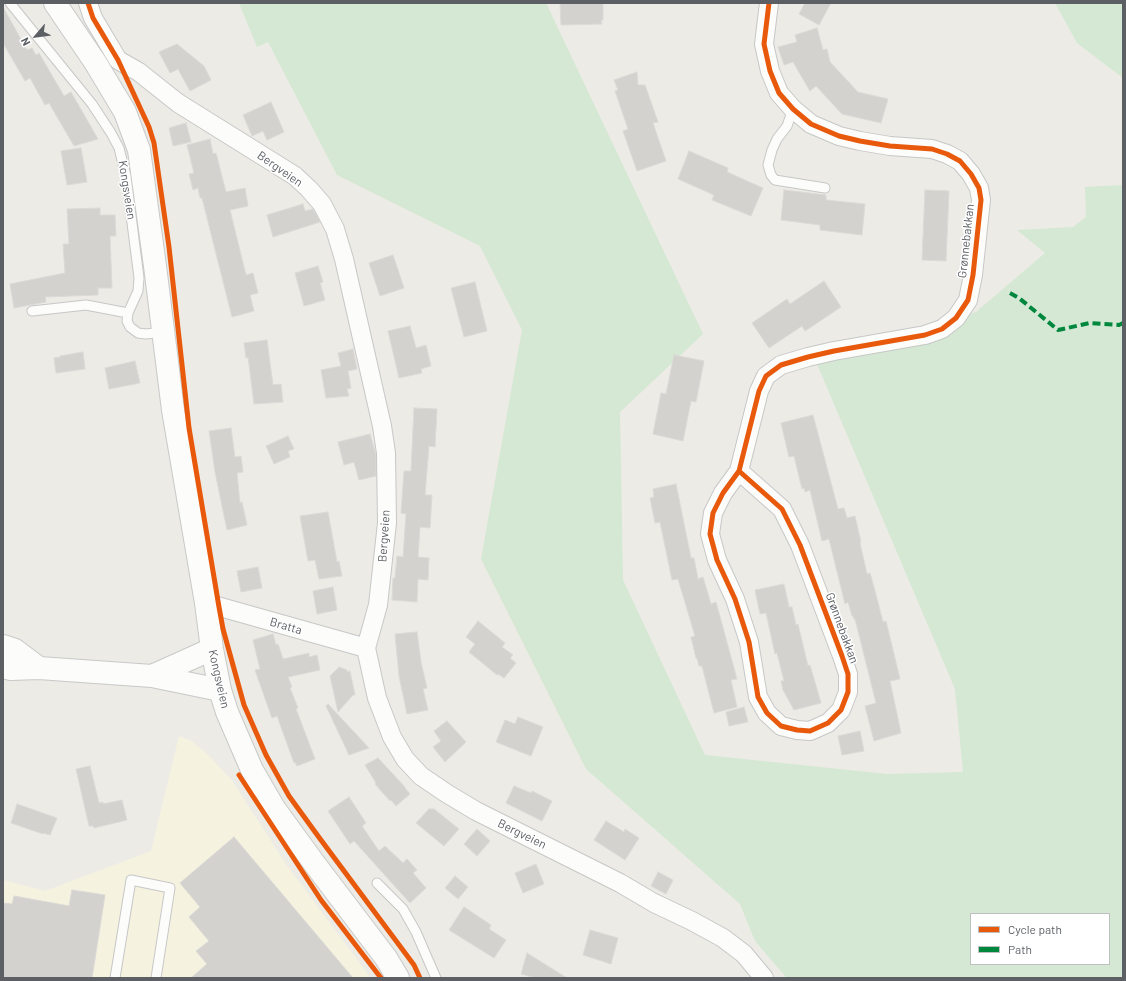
<!DOCTYPE html>
<meta charset="utf-8">
<style>
body{margin:0}
#map{position:relative;width:1126px;height:981px;overflow:hidden;background:#ecebe6;font-family:Barlow,sans-serif}
canvas{display:block}
.frame{position:absolute;inset:0;border:4px solid #5c5f64;pointer-events:none}
.legend{position:absolute;left:970px;top:913px;width:140px;height:52px;box-sizing:border-box;background:#fff;border:1px solid #bebfc1;margin:0;padding:5px 7px;list-style:none;font-size:12px;color:#5c5f64}
.legend li{display:flex;align-items:center;gap:8px;height:20px}
.legend b{width:20px;border:1px solid #bebfc1}
.north{position:absolute;left:16px;top:16px;width:40px;height:40px;-webkit-text-stroke:3px #fff;paint-order:stroke;rotate:242deg;font-size:11px;font-weight:700;line-height:16px;text-align:center;color:#5c5f64}
.north::after{content:'';display:block;margin:auto;width:14px;height:18px;background:#5c5f64;clip-path:polygon(50% 0,100% 100%,50% 72%,0 100%)}
</style>
<div id="map">
<canvas width="1126" height="981"></canvas>
<div class="frame"></div>
<ul class="legend">
<li><b style="height:5px;background:#e8590c"></b>Cycle path</li>
<li><b style="height:5px;background:#00873e"></b>Path</li>
</ul>
<div class="north">N</div>
</div>
<script>
const c = document.querySelector('canvas').getContext('2d');
c.lineJoin = 'round';
function paint(path, color) { c.fillStyle = color; c.fill(path, 'evenodd'); }
const toPath = rows => new Path2D(rows.map(r => 'M' + r).join(''));
function trace(path, color, width, dash) { c.strokeStyle = color; c.lineWidth = width; c.lineCap = dash ? 'butt' : 'round'; c.setLineDash(dash || []); c.stroke(path); }
function label(font, color, halo, rows, align = 'center') {
  c.font = font + ' Barlow,sans-serif'; c.lineWidth = 3; c.setLineDash([]); c.textBaseline = 'middle'; c.strokeStyle = halo; c.fillStyle = color; for (const [text, x, y, turn = 0] of rows) {
    c.save(); c.translate(x, y); c.rotate((+turn || 0) * Math.PI / 180); c.textAlign = isNaN(turn) ? turn : align; if (halo) c.strokeText(text, 0, 0); c.fillText(text, 0, 0); c.restore();
  }
}
const commercial = toPath([
 [179,736,192,741,208,755,231,779,286,864,371,978,3,978,3,880,45,891,151,851]
]);
const green = toPath([
 [239,3,546,3,703,334,620,412,623,580,705,755,887,774,963,772,955,689,817,364,976,312,1045,253,1017,230,1073,227,1086,217,1085,187,1123,185,1123,978,790,978,786,977,755,941,740,904,586,769,481,559,522,330,480,246,337,175,268,42,257,47],
 [971,914,1109,914,1109,964,971,964],
 [1055,3,1123,3,1123,78,1077,43]
]);
const building = toPath([
 [560,3,603,3,603,20,601,20,602,24,561,25,560,3],
 [805,3,831,3,819,25,799,14,805,3],
 [3,7,27,50,32,48,36,55,39,53,64,96,71,92,98,139,74,146,49,103,45,105,30,78,25,81,3,43,3,7],
 [817,28,823,50,827,49,830,62,858,92,888,99,881,123,842,114,816,86,810,91,793,62,784,65,778,47,797,42,795,35,817,28],
 [177,44,204,66,211,80,190,91,178,69,170,73,159,52,177,44],
 [637,72,638,85,645,85,658,122,653,123,666,161,637,171,623,131,628,129,615,91,618,90,614,80,637,72],
 [271,102,284,132,267,140,263,131,252,136,243,115,271,102],
 [186,123,191,142,173,146,169,128,186,123],
 [210,139,213,154,216,153,226,192,245,188,248,206,230,210,246,275,253,273,258,293,250,295,254,311,232,317,202,198,200,198,198,188,193,190,189,174,194,173,187,145,210,139],
 [81,148,87,182,67,185,61,151,81,148],
 [689,151,728,168,727,172,763,188,751,216,712,200,714,195,678,179,689,151],
 [784,190,826,195,826,200,865,204,862,235,820,230,820,225,781,220,784,190],
 [925,190,949,191,946,261,922,260,925,190],
 [303,204,305,211,313,209,320,222,273,237,267,215,303,204],
 [100,208,100,215,115,215,116,236,110,236,112,288,98,288,98,295,45,297,46,302,14,308,10,284,65,273,63,244,69,244,67,209,100,208],
 [393,255,404,288,380,296,369,263,393,255],
 [318,266,323,282,320,283,325,300,304,306,295,273,318,266],
 [824,281,841,307,805,331,802,326,769,348,752,323,787,299,790,304,824,281],
 [475,282,487,331,464,337,451,288,475,282],
 [410,326,416,348,426,345,431,366,421,369,422,373,399,378,388,331,410,326],
 [267,340,273,385,281,384,283,402,254,404,248,357,246,358,244,343,267,340],
 [353,349,357,369,348,371,351,388,347,389,349,396,326,398,321,370,341,366,338,353,353,349],
 [83,352,85,369,56,373,54,358,60,357,60,356,83,352],
 [674,355,704,361,696,402,691,401,683,441,653,434,661,393,666,394,674,355],
 [135,361,140,383,109,389,105,368,135,361],
 [414,408,437,409,435,447,429,446,425,495,432,495,430,528,420,527,418,557,429,558,428,580,418,579,417,602,392,600,393,578,395,578,397,556,403,557,406,514,401,513,404,471,411,471,414,408],
 [813,415,838,509,844,508,847,518,855,516,861,542,860,543,867,574,870,573,874,587,883,622,886,621,900,679,890,681,901,733,874,741,865,706,876,703,855,619,854,619,853,616,852,616,848,602,845,604,829,539,822,541,810,490,805,492,804,488,802,489,794,456,789,457,781,423,813,415],
 [231,428,235,457,241,456,243,472,237,473,240,503,242,502,247,525,227,530,215,472,209,431,231,428],
 [370,434,376,455,376,476,359,480,354,462,344,465,338,442,370,434],
 [288,436,294,449,288,451,290,457,274,464,266,446,288,436],
 [676,484,691,558,694,558,698,579,703,577,711,604,716,602,737,679,731,680,737,707,714,713,702,666,699,666,697,658,696,658,691,637,695,636,678,579,672,580,660,522,655,523,650,498,654,497,653,489,676,484],
 [328,512,337,562,339,561,342,576,319,579,315,560,308,561,300,516,328,512],
 [258,567,262,588,241,592,237,571,258,567],
 [784,584,789,607,792,607,796,625,798,624,808,666,810,665,821,703,794,710,783,690,781,681,784,681,777,653,775,654,766,613,760,614,755,590,784,584],
 [333,587,337,610,317,614,313,591,333,587],
 [478,621,505,643,502,647,513,655,510,658,516,663,504,678,498,674,497,675,469,652,475,644,466,637,478,621],
 [417,632,421,662,427,688,423,689,428,710,407,714,399,676,395,634,417,632],
 [273,634,276,645,278,644,283,659,309,653,309,657,317,655,320,670,288,677,292,687,290,688,298,708,296,709,315,759,297,766,295,762,294,763,277,716,272,718,255,670,260,669,253,640,273,634],
 [339,667,347,670,347,672,350,671,355,695,353,695,338,712,330,676,339,667],
 [328,704,369,748,349,755,326,706,328,704],
 [744,707,748,722,729,726,726,712,744,707],
 [518,717,543,727,531,756,496,742,505,720,515,724,518,717],
 [447,721,466,742,445,762,433,747,441,741,434,731,447,721],
 [860,731,864,751,842,755,838,736,860,731],
 [378,758,405,787,405,788,410,794,396,806,391,800,390,801,375,784,376,783,365,765,378,758],
 [90,766,99,803,103,802,103,804,122,800,127,820,94,828,93,826,89,826,76,769,90,766],
 [514,786,531,793,532,791,552,801,542,821,506,803,514,786],
 [349,797,366,823,362,826,379,851,385,846,403,863,407,859,417,870,413,873,426,888,410,903,354,841,350,844,328,811,349,797],
 [17,804,57,818,50,835,43,833,43,834,11,823,17,804],
 [429,809,434,809,459,829,444,846,416,823,429,809],
 [606,821,624,832,625,829,639,838,625,860,594,840,606,821],
 [477,829,490,841,477,856,464,844,477,829],
 [234,837,353,978,191,978,207,964,196,951,209,941,189,917,200,907,180,883,234,837],
 [536,864,544,884,523,893,515,873,536,864],
 [658,872,673,880,666,894,651,886,658,872],
 [455,876,468,887,458,899,445,888,455,876],
 [72,890,105,895,92,978,3,978,3,903,12,904,14,896,69,906,72,890],
 [464,907,491,925,489,929,506,940,494,958,449,930,464,907],
 [590,930,618,938,611,964,583,955,590,930],
 [527,953,567,978,536,978,521,974,527,953]
]);
const lane = toPath([
 [10,3,92,104,111,133,119,148,126,176,139,278,138,291,128,313,127,321,130,327,138,333,146,334,164,332],
 [793,109,787,126,777,139,772,150,768,165,771,175,775,180,825,188],
 [32,311,86,305,128,313],
 [377,883,403,909,416,932,436,978],
 [115,978,131,880,170,888,156,978]
]);
const street = toPath([
 [88,3,93,18,118,60,139,72,178,103,295,176,309,189,322,204,335,229,344,259,382,426,386,453,387,523,378,605,366,648,377,698,392,737,405,759,421,776,446,793,476,811,620,883,654,903,692,921,723,938,744,954,764,978],
 [739,471,782,509,800,545,842,656,848,674,848,692,841,710,828,723,810,731,797,730,781,726,767,713,758,697,749,642,735,599,717,560,710,534,713,513,723,493,739,471,759,391,766,376,781,365,808,357,834,351,925,335,942,329,956,318,968,300,973,275,981,200,979,188,971,174,960,161,947,154,932,149,890,146,860,141,839,136,811,124,793,109,779,93,770,71,764,44,769,3],
 [206,603,366,648]
]);
const secondary = toPath([
 [55,3,95,62,125,112,139,150,155,266,173,410,206,603,212,649,220,690,227,712,252,770,274,808,314,863,386,958,398,978],
 [3,646,15,650,39,668],
 [3,667,11,669,39,668,152,676,220,690],
 [152,676,212,649]
]);
const quiet = toPath([
 [1010,293,1019,298,1058,330,1090,323,1119,325,1123,323]
]);
const cycleway = toPath([
 [88,3,93,18,118,60,149,127,154,143,169,247,189,428,219,607,223,629,244,705,266,755,289,796,318,836,414,965,420,978],
 [739,471,782,509,800,545,842,656,848,674,848,692,841,710,828,723,810,731,797,730,781,726,767,713,758,697,749,642,735,599,717,560,710,534,713,513,723,493,739,471,759,391,766,376,781,365,808,357,834,351,925,335,942,329,956,318,968,300,973,275,981,200,979,188,971,174,960,161,947,154,932,149,890,146,860,141,839,136,811,124,793,109,779,93,770,71,764,44,769,3],
 [239,775,321,900,381,978]
]);
const streetNames = [
 ["Bergveien",280,169,35],
 ["Kongsveien",127,190,81],
 ["Grønnebakkan",966,241,-84],
 ["Bergveien",384,536,-86],
 ["Bratta",286,626,16],
 ["Grønnebakkan",842,628,70],
 ["Kongsveien",219,679,77],
 ["Bergveien",522,834,26]
];
paint(commercial, '#f5f2df');
paint(green, '#d4e8d3');
paint(building, '#d3d2cf');
trace(building, '#dbdad6', 1);
trace(lane, '#c7c7c7', 11);
trace(street, '#c7c7c7', 20);
trace(secondary, '#c8c9c8', 24);
trace(lane, '#fcfcfb', 9);
trace(street, '#fcfcfb', 18);
trace(secondary, '#fcfcfb', 22);
trace(quiet, '#00873e', 4, [8, 4]);
trace(cycleway, '#e8590c', 5);
label('12px', '#5c5f64', '#fff', streetNames);
</script>
